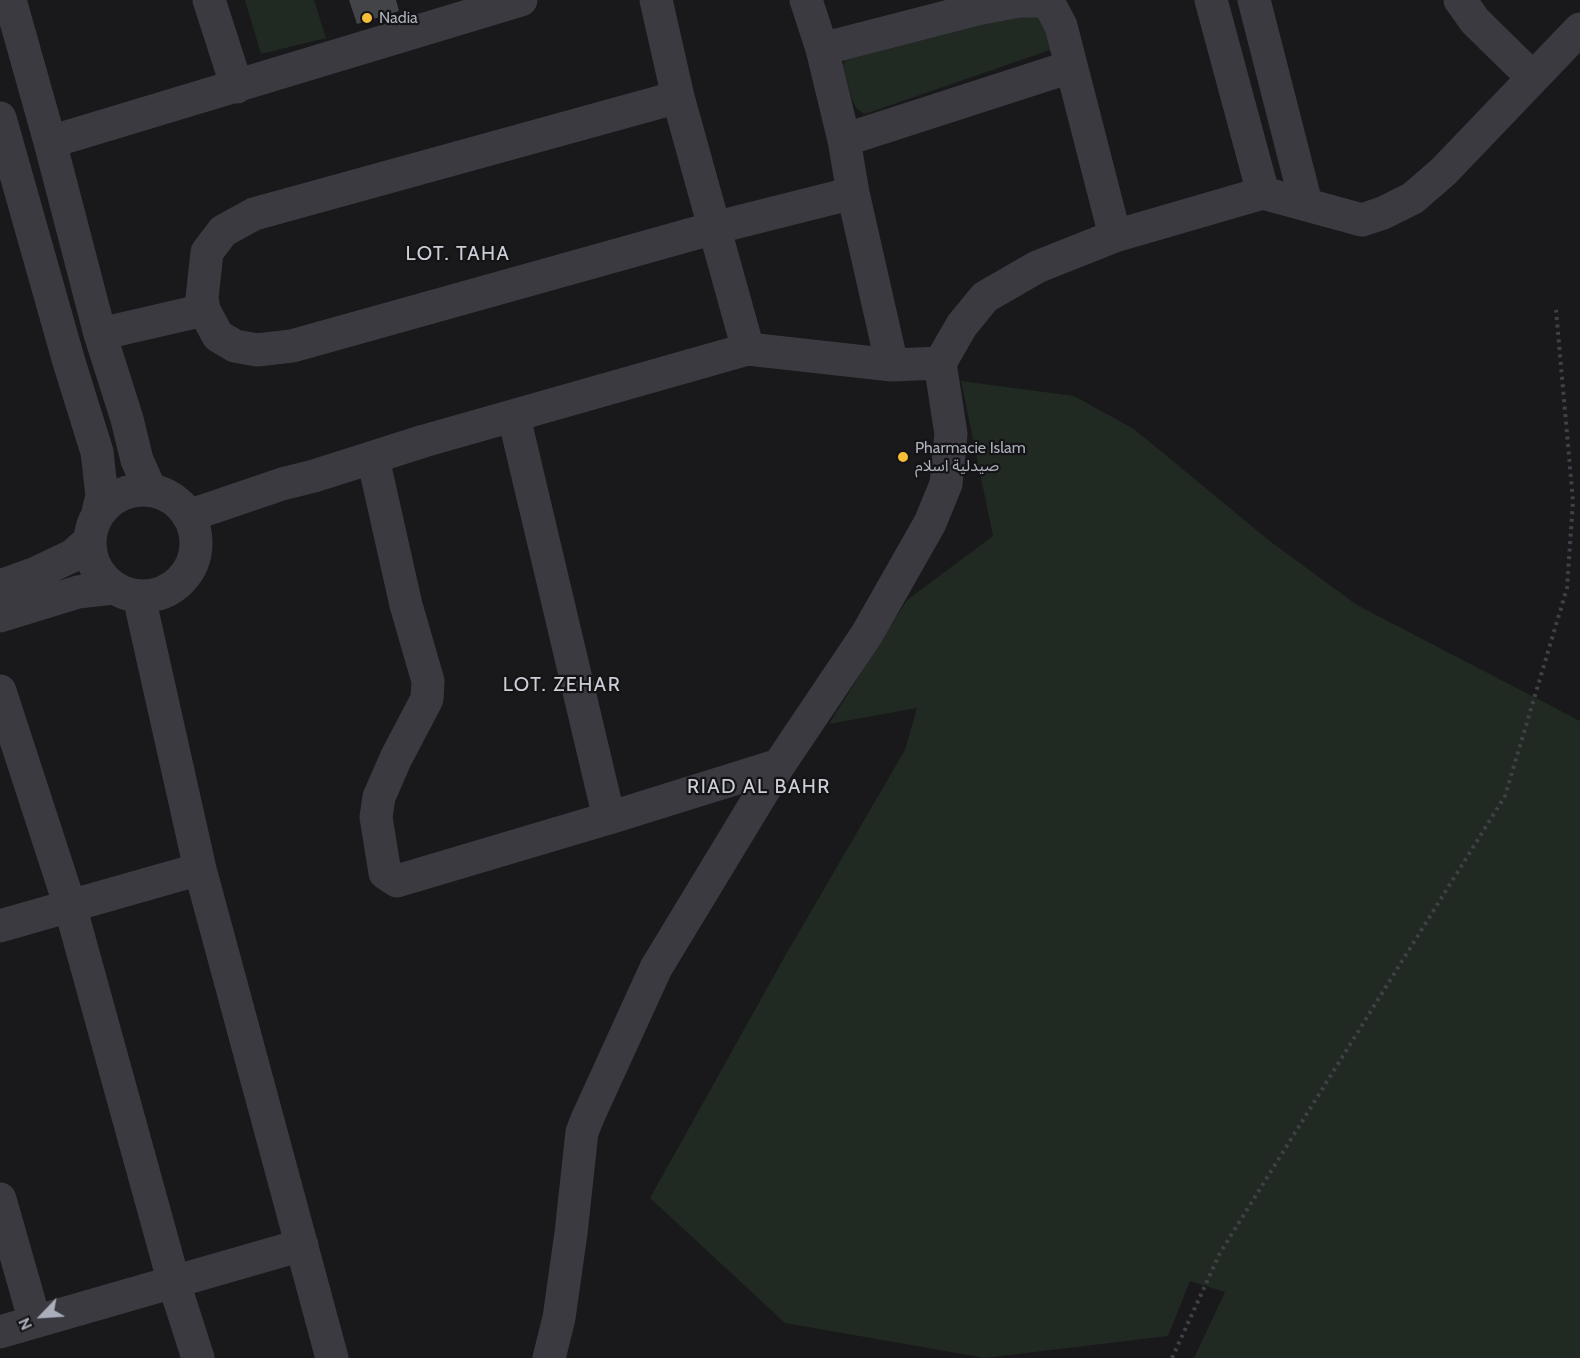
<!DOCTYPE html>
<meta charset="utf-8">
<style>
body{margin:0}
#map{position:relative;width:1580px;height:1358px;overflow:hidden;background:#19191b;font-family:Cabin,sans-serif}
canvas{display:block}
.north{position:absolute;left:12px;top:1286px;width:60px;height:60px;-webkit-text-stroke:4px #141416;paint-order:stroke;rotate:245deg;font-size:16px;font-weight:700;line-height:24px;text-align:center;color:#abafbb}
.north::after{content:'';display:block;margin:auto;width:21px;height:27px;background:#abafbb;clip-path:polygon(50% 0,100% 100%,50% 72%,0 100%)}
</style>
<div id="map">
<canvas width="1580" height="1358"></canvas>
<div class="north">N</div>
</div>
<script>
const c = document.querySelector('canvas').getContext('2d');
c.lineJoin = 'round';
function paint(path, color) { c.fillStyle = color; c.fill(path, 'evenodd'); }
const toPath = rows => new Path2D(rows.map(r => 'M' + r).join(''));
function trace(path, color, width, dash) { c.strokeStyle = color; c.lineWidth = width; c.lineCap = dash ? 'butt' : 'round'; c.setLineDash(dash || []); c.stroke(path); }
function label(font, color, halo, rows, align = 'center') {
  c.font = font + ' Cabin,"Noto Sans Arabic",sans-serif'; c.lineWidth = 4.5; c.setLineDash([]); c.textBaseline = 'middle'; c.strokeStyle = halo; c.fillStyle = color; for (const [text, x, y, turn = 0] of rows) {
    c.save(); c.translate(x, y); c.rotate((+turn || 0) * Math.PI / 180); c.textAlign = isNaN(turn) ? turn : align; if (halo) c.strokeText(text, 0, 0); c.fillText(text, 0, 0); c.restore();
  }
}
const green = toPath([
 [245,0,314,0,326,38,261,54],
 [1039,9,1053,49,865,114,857,109,852,100,843,65,846,58],
 [961,381,1074,396,1134,429,1271,542,1357,605,1580,721,1580,1358,1194,1358,1225,1292,1190,1281,1168,1336,985,1358,785,1323,650,1198,785,956,905,750,917,708,829,724,907,600,993,536]
]);
const building = toPath([
 [349,0,396,0,399,11,357,24]
]);
const path = toPath([
 [1172,1358,1220,1253,1505,796,1567,588,1573,501,1556,310]
]);
const minor = toPath([
 [10,0,50,142,100,334,127,419,137,460,150,489],
 [209,0,237,87],
 [1211,0,1263,193],
 [1254,0,1306,203],
 [1460,0,1475,21,1533,78],
 [822,49,977,9,1019,1,1040,1,1050,5,1061,26,1115,236],
 [0,118,69,362,97,452,102,496,98,512],
 [844,140,1070,67],
 [50,142,521,0],
 [853,193,892,365],
 [204,310,218,336,235,346,257,350,292,346,714,228,853,193,844,140,822,49,806,0],
 [100,334,204,310,202,298,207,252,223,231,254,214,678,97],
 [748,349,892,365,940,363],
 [514,417,609,818,779,765],
 [373,458,406,605,428,681,427,699,396,758,379,797,376,817,385,873,397,881,609,818],
 '90 543a53 53 0 1 1 106 0a53 53 0 1 1-106 0Z',
 [188,516,282,484,314,476,424,441,748,349,678,97,656,0],
 [0,586,36,573,72,556,89,541],
 [139,597,200,869,332,1358],
 [0,616,78,592,113,588],
 [0,691,70,906,174,1283,198,1358],
 [0,926,200,869],
 [0,1199,35,1322],
 [0,1332,302,1245],
 [549,1358,559,1318,571,1233,582,1132,588,1117,656,968,779,765,867,634,930,523,946,484,951,434,940,363,962,325,985,297,1037,267,1115,236,1263,193,1362,220,1383,213,1413,198,1444,171,1580,29]
]);
const markers = [
 [367,18,6,"#f6be36"],
 [903,457,6,"#f6be36"]
];
const poiNames = [
 ["Nadia",379,18],
 ["Pharmacie Islam",915,448],
 ["صيدلية اسلام",915,466]
];
const quarterNames = [
 ["LOT. TAHA",458,254],
 ["LOT. ZEHAR",562,685],
 ["RIAD AL BAHR",759,787]
];
paint(green, '#202922');
paint(building, '#434448');
trace(path, '#404147', 4, [3, 4.5]);
trace(minor, '#3a3a40', 33);
for (const [x, y, r, color] of markers) { const dot = new Path2D(); dot.arc(x, y, r, 0, 2 * Math.PI); c.fillStyle = color; c.fill(dot); trace(dot, '#141416', 2); }
label('16px', '#abafbb', '#141416', poiNames, 'left');
c.letterSpacing = '1.5px';
label('20px', '#ccced7', '#141416', quarterNames);
c.letterSpacing = '0px';
</script>
